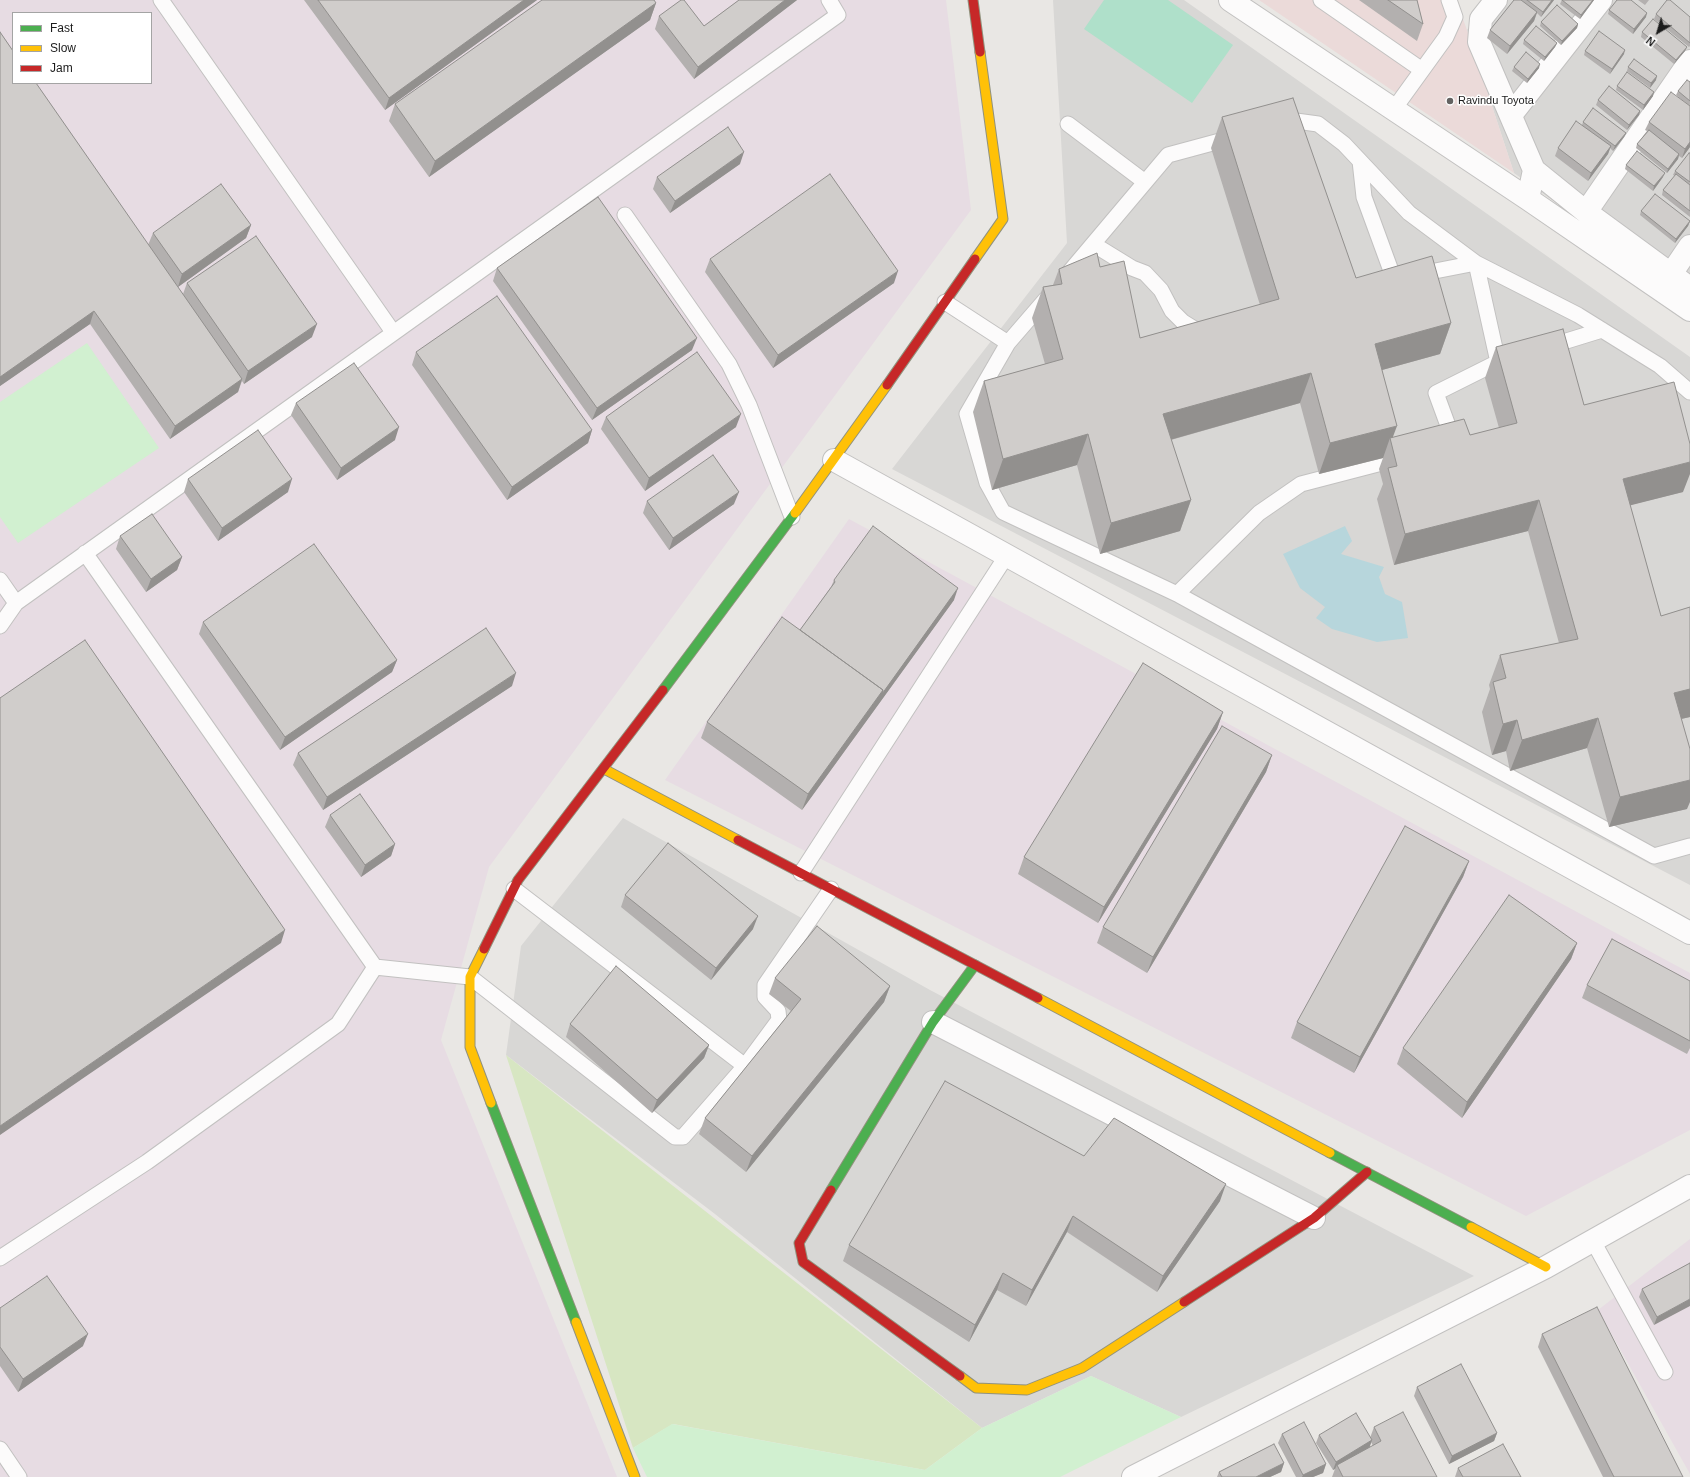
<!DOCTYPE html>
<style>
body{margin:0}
#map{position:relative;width:1690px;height:1477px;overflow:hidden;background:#e9e7e4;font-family:Helvetica,sans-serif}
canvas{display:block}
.legend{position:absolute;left:12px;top:12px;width:140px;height:72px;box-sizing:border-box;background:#fff;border:1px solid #a4a4a4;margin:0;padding:5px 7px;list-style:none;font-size:12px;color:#1b1b1b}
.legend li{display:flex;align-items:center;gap:8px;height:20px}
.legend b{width:20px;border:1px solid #a4a4a4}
.north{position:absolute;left:1638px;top:12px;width:40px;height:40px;-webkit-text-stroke:3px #fff;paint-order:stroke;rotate:218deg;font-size:11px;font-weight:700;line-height:16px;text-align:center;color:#1b1b1b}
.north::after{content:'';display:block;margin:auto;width:14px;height:18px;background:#1b1b1b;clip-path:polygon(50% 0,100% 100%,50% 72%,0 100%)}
</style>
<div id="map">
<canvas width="1690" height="1477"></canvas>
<ul class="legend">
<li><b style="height:5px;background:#4caf50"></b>Fast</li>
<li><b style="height:5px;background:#ffc107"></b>Slow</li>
<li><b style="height:5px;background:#c62828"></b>Jam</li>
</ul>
<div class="north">N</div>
</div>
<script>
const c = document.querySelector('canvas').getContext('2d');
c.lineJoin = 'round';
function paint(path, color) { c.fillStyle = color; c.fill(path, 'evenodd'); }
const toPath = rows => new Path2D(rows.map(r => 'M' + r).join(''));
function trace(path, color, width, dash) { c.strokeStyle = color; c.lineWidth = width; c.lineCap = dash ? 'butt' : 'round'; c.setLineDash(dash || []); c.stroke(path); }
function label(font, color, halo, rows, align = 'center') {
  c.font = font + ' Helvetica,sans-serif'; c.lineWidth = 3; c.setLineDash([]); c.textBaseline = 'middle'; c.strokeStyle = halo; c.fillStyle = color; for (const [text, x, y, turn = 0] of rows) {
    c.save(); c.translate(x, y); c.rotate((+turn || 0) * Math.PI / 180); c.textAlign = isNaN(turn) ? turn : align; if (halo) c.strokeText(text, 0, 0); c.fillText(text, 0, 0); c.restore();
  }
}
const residential = toPath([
 [1053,0,1184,0,1690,357,1690,885,892,469,1067,243],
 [1489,0,1690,0,1690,299,1514,173,1467,30],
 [623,818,930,990,1474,1276,1181,1417,1091,1376,982,1428,715,1214,506,1055,521,946]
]);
const commercial = toPath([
 [1259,0,1456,0,1467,30,1514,173]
]);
const industrial = toPath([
 [0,0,946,0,971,210,489,867,441,1040,617,1477,0,1477],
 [13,13,151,13,151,83,13,83],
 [849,519,1690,973,1690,1130,1526,1216,665,780],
 [1690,1239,1690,1474,1598,1310]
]);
const grass = toPath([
 [506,1055,982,1428,925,1470,673,1424,633,1448]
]);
const park = toPath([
 [87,343,159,448,18,543,0,517,0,402],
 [1091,1376,1181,1417,1060,1477,647,1477,633,1448,672,1424,925,1470,982,1428]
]);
const pitch = toPath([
 [1104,0,1168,0,1233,45,1192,103,1084,29]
]);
const water = toPath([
 [1345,526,1352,541,1341,554,1384,567,1379,577,1385,594,1402,602,1408,638,1377,642,1332,629,1316,618,1325,607,1300,588,1283,554]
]);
const lane = toPath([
 [161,0,393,332],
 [1321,0,1422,70],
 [1394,109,1446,37,1455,17,1449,0],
 [1068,124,1145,182],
 [1282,125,1296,121,1318,124,1344,144,1409,213,1476,263,1578,315,1660,366,1690,392],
 [1360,161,1364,197,1394,279,1476,263,1498,362,1436,393,1454,442],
 [625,215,729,364,749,405,792,517],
 [1093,244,1132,268,1145,273,1161,290,1172,311,1183,322,1204,335],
 [1066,276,1168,155,1231,138],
 [1046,299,1008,343,967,414,987,483,1003,512,1177,594,1654,856,1690,846],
 [945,302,1008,343],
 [1547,347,1602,330],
 [85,553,375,967,470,977,675,1137,683,1137,745,1066,514,889],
 [0,580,16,603],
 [1177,594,1259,513,1301,484,1401,458],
 [0,626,16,603,838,15,829,0],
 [801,873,1007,555],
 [745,1066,779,1020,778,1011,765,997,765,985,831,889],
 [1593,1241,1665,1372],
 [0,1258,147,1162,338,1024,375,967],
 [0,1449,19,1477]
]);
const street = toPath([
 [1230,0,1528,199,1690,310],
 [1496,0,1481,19,1479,42,1534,170,1528,199],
 [1511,115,1601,0],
 [1534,170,1586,212,1690,288],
 [1586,212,1690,61],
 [1671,274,1690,246],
 [834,460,1690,933],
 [933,1022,1314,1218],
 [1133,1477,1546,1267,1690,1186]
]);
const fast = toPath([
 [663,690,795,513],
 [491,1103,576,1322],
 [1330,1153,1471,1227],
 [831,1190,933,1022,975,965]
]);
const slow = toPath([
 [975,259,1003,219,980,52],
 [795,513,887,385],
 [604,769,738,840],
 [484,949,470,977,470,1047,491,1103],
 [1038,998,1330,1153],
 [1471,1227,1546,1267],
 [576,1322,635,1477],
 [960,1376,976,1388,1027,1390,1082,1368,1184,1302]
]);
const jam = toPath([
 [973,0,980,52],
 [887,385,975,259],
 [738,840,1038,998],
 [484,949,518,880,663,690],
 [831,1190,799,1243,803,1262,960,1376],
 [1184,1302,1314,1218,1367,1172]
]);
const wall = toPath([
 [304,0,537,0,385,110],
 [739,0,797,0,694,79,655,29,659,16,704,26],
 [1359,0,1417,0,1423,24,1417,41],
 [1514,0,1554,0,1541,17,1537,13,1534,21,1507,54,1487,38,1490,30],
 [1562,0,1594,0,1580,19,1560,4],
 [1638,0,1649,0,1645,5],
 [656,3,650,20,429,177,389,121,395,104],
 [1609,10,1646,17,1633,34,1608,14],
 [1656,14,1690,17,1690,46,1689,47,1654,19],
 [1541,22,1578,24,1577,28,1561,45,1540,26],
 [0,32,148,245,153,233,251,225,246,238,178,287,183,294,187,283,312,337,244,384,242,381,238,392,170,439,90,324,0,386],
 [1642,32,1685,51,1674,64,1641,37],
 [1524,40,1557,43,1555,47,1544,61,1523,44],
 [1585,51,1624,54,1610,74,1584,55],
 [1514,67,1539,68,1527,83,1512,71],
 [1628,67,1656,80,1650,88,1627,71],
 [1690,82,1690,106,1676,95,1678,91],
 [1617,86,1653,96,1643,110,1616,90],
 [1598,100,1640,111,1639,115,1627,130,1596,105],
 [1690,106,1690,147,1682,158,1679,156,1678,159,1667,173,1636,148,1637,144,1647,131,1645,130,1649,122],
 [1222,117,1356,278,1451,323,1440,354,1382,370,1393,437,1470,435,1499,428,1485,378,1496,347,1584,405,1683,492,1630,505,1661,616,1690,607,1690,717,1681,719,1687,809,1609,827,1587,748,1510,771,1506,751,1492,755,1482,712,1490,689,1489,685,1500,655,1559,643,1528,531,1394,565,1377,499,1383,484,1379,469,1383,458,1319,474,1300,403,1171,440,1191,500,1180,531,1100,554,1077,465,992,490,973,412,984,381,1045,364,1032,318,1043,287,1053,285,1059,269,1100,267,1140,338,1260,305,1211,148],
 [1583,122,1626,133,1624,137,1613,151,1610,148,1608,154,1588,181,1555,156,1558,148,1582,125],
 [1690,153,1690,217,1662,195,1663,190,1675,176,1673,175,1675,171],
 [740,164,670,213,653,189,657,177],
 [1626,165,1663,177,1653,191,1625,169],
 [1641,211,1690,221,1688,226,1675,243,1640,215],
 [710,259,894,283,773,368,705,272],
 [497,268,692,350,592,420,493,281],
 [416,352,592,430,588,443,507,500,412,365],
 [296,403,395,440,337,480,291,415],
 [606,417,736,427,645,491,601,429],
 [188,479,288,492,218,541,184,492],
 [647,501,734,504,669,550,643,513],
 [120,536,182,557,177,570,146,592,116,549],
 [834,580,954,600,802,810,701,738,707,722,800,630,831,587],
 [203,622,397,660,392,672,280,750,199,634],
 [512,686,323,810,293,765,298,753],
 [1223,712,1217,729,1098,923,1018,874,1024,857],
 [1272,755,1266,772,1147,973,1097,943,1103,927],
 [330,815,395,844,391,856,361,877,325,827],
 [1469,861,1463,877,1354,1073,1291,1038,1297,1022],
 [625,895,753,929,711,980,621,907],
 [1577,943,1571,959,1462,1118,1397,1064,1403,1048],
 [775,978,890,986,884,1002,746,1172,699,1134,705,1118,791,1011,769,994],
 [1690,981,1690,1048,1687,1054,1582,998,1587,985],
 [570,1024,709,1045,704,1058,652,1113,566,1037],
 [1084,1156,1220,1201,1157,1292,1067,1232,1026,1306,997,1290,969,1342,843,1261,849,1245],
 [1690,1263,1654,1325,1639,1297,1642,1289],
 [0,1308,83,1346,18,1392,0,1366],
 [1542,1334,1683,1477,1603,1477,1538,1347],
 [1417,1387,1497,1433,1494,1441,1449,1464,1414,1396],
 [1374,1427,1437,1477,1332,1477,1335,1469,1333,1470,1316,1443,1319,1435,1370,1438],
 [1371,1442,1373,1446,1369,1448],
 [1282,1434,1326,1464,1323,1473,1313,1477,1296,1477,1278,1443],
 [1284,1463,1281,1472,1270,1477,1217,1477,1219,1472],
 [1458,1468,1521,1477,1455,1477]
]);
const shadedWall = toPath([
 [524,0,537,0,385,110,389,98],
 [785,0,797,0,694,79,698,67],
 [1552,0,1554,0,1541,17,1543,12],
 [1593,0,1594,0,1580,19,1581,15],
 [656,3,650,20,429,177,435,161],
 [1537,12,1534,21,1507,54,1510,46],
 [1647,13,1646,17,1633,34,1634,29],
 [1578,24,1577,28,1561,45,1562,41],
 [1557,43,1555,47,1544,61,1545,57],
 [1687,47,1685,51,1674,64,1676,60],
 [1625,50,1624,54,1610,74,1612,69],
 [1540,64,1539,68,1527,83,1528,79],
 [1657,76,1656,80,1650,88,1651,83],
 [1654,92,1653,96,1643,110,1644,105],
 [1640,111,1639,115,1627,130,1629,125],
 [1626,133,1624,137,1613,151,1615,146],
 [1690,142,1690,147,1682,158,1685,149],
 [1611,146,1608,154,1588,181,1591,173],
 [744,152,740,164,670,213,675,201],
 [1679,154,1678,159,1667,173,1668,169],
 [1665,173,1663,177,1653,191,1654,186],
 [1690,221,1688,226,1675,243,1676,239],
 [251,225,246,238,178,287,182,274],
 [898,271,894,283,773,368,778,355],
 [94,311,90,324,0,386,0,377],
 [1451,323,1440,354,1364,375,1375,344],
 [317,324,312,337,244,384,248,371],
 [697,338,692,350,592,420,597,408],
 [1311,373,1300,403,1152,445,1163,414],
 [242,379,238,392,170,439,175,426],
 [741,414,736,427,645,491,649,478],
 [1397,426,1391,442,1390,438,1383,458,1319,474,1330,443],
 [399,427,395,440,337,480,341,468],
 [592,430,588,443,507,500,512,487],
 [1088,434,1077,465,992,490,1003,459],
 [1690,462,1690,474,1683,492,1612,510,1623,479],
 [292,479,288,492,218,541,222,528],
 [739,492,734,504,669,550,673,538],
 [1191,500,1180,531,1100,554,1111,523],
 [1539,500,1528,531,1394,565,1405,534],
 [182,557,177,570,146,592,151,579],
 [958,588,954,600,802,810,808,794,883,690],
 [397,660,392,672,280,750,285,737],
 [516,673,512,686,323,810,327,797],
 [1690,689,1690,717,1663,723,1674,693],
 [1223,712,1217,729,1098,923,1104,907],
 [1598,718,1587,748,1510,771,1522,740],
 [1517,720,1506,751,1492,755,1503,724],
 [1272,755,1266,772,1147,973,1153,957],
 [1690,780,1690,802,1687,809,1609,827,1620,797],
 [395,844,391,856,361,877,365,865],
 [1469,861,1463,877,1354,1073,1360,1057],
 [758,916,753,929,711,980,716,968],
 [285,930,281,943,0,1135,0,1126],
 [1577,943,1571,959,1462,1118,1467,1102],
 [890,986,884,1002,746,1172,752,1156],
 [709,1045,704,1058,652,1113,657,1100],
 [1226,1184,1220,1201,1157,1292,1163,1276],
 [1073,1216,1067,1232,1026,1306,1032,1290],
 [1003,1273,997,1290,969,1342,975,1325],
 [1690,1299,1690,1306,1654,1325,1657,1317],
 [88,1334,83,1346,18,1392,23,1379],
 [1497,1433,1494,1441,1449,1464,1452,1456],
 [1372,1440,1369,1449,1337,1465,1335,1469,1333,1470,1336,1462],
 [1284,1463,1281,1472,1270,1477,1256,1477],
 [1326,1464,1323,1473,1313,1477,1302,1477,1303,1475]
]);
const building = toPath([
 [318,0,524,0,389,98,318,0],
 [542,0,654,0,656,3,435,161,395,104,542,0],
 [681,0,684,0,704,26,739,0,785,0,698,67,659,16,681,0],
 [1388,0,1417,0,1423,24,1388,0],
 [1514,0,1521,0,1537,12,1510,46,1490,30,1514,0],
 [1527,0,1552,0,1543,12,1527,0],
 [1562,0,1593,0,1581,15,1562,0],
 [1617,0,1631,0,1647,13,1634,29,1609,10,1617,0],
 [1667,0,1670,0,1690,17,1690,43,1656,14,1667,0],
 [1557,5,1578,24,1562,41,1541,22,1557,5],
 [1653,19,1687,47,1676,60,1642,32,1653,19],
 [1536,26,1557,43,1545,57,1524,40,1536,26],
 [1599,31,1625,50,1612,69,1585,51,1599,31],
 [0,32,13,51,13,83,36,83,242,379,175,426,94,311,0,377,0,32],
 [1526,52,1540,64,1528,79,1514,67,1526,52],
 [1634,59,1657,76,1651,83,1628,67,1634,59],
 [1627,72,1654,92,1644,105,1617,86,1627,72],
 [1687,80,1690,82,1690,101,1678,91,1687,80],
 [1609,86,1640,111,1629,125,1598,100,1609,86],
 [1671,92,1690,106,1690,142,1685,149,1649,122,1671,92],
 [1293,98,1356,278,1432,256,1451,323,1375,344,1397,426,1330,443,1311,373,1163,414,1191,500,1111,523,1088,434,1003,459,984,381,1063,359,1043,287,1062,284,1059,269,1097,253,1100,267,1124,261,1140,338,1279,299,1222,117,1293,98],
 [1593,108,1626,133,1615,146,1583,122,1593,108],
 [1576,121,1611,146,1591,173,1558,148,1576,121],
 [728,127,744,152,675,201,657,177,728,127],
 [1649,130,1679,154,1668,169,1637,144,1649,130],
 [1637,151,1665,173,1654,186,1626,165,1637,151],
 [1689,153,1690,153,1690,182,1675,171,1689,153],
 [830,174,898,271,778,355,710,259,830,174],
 [1676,174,1690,185,1690,211,1663,190,1676,174],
 [221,184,251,225,182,274,153,233,221,184],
 [1655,194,1690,221,1676,239,1641,211,1655,194],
 [598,197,697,338,597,408,497,268,598,197],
 [256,236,317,324,248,371,187,283,256,236],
 [497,296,592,430,512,487,416,352,497,296],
 [1563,329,1584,405,1674,382,1690,444,1690,462,1623,479,1661,616,1690,607,1690,689,1674,693,1690,749,1690,780,1620,797,1598,718,1522,740,1517,720,1503,724,1493,682,1506,678,1500,655,1578,639,1539,500,1405,534,1388,468,1397,466,1390,438,1464,419,1470,435,1517,423,1496,347,1563,329],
 [697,352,741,414,649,478,606,417,697,352],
 [354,363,399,427,341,468,296,403,354,363],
 [258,430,292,479,222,528,188,479,258,430],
 [713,455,739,492,673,538,647,501,713,455],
 [152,514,182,557,151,579,120,536,152,514],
 [873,526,958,588,882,694,883,690,800,630,835,582,834,580,873,526],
 [314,544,397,660,285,737,203,622,314,544],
 [782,617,883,690,808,794,707,722,782,617],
 [486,628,516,673,327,797,298,753,486,628],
 [85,640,285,930,0,1126,0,698,85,640],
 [1143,663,1223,712,1104,907,1024,857,1143,663],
 [1222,726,1272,755,1153,957,1103,927,1222,726],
 [360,794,395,844,365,865,330,815,360,794],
 [1405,826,1469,861,1360,1057,1297,1022,1405,826],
 [668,843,758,916,716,968,625,895,668,843],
 [1509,895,1577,943,1467,1102,1403,1048,1509,895],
 [817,926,890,986,752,1156,705,1118,801,999,775,978,817,926],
 [1612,939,1690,981,1690,1041,1587,985,1612,939],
 [616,966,709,1045,657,1100,570,1024,616,966],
 [945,1081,1084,1156,1114,1118,1226,1184,1163,1276,1073,1216,1032,1290,1003,1273,975,1325,849,1245,945,1081],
 [1690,1263,1690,1299,1657,1317,1642,1289,1690,1263],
 [47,1276,88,1334,23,1379,0,1347,0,1308,47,1276],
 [1597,1307,1683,1477,1614,1477,1542,1334,1597,1307],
 [1461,1364,1497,1433,1452,1456,1417,1387,1461,1364],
 [1403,1412,1437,1477,1343,1477,1337,1465,1381,1441,1374,1427,1403,1412],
 [1356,1413,1372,1440,1336,1462,1319,1435,1356,1413],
 [1304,1422,1326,1464,1303,1475,1282,1434,1304,1422],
 [1274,1444,1284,1463,1256,1477,1222,1477,1219,1472,1274,1444],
 [1503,1444,1521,1477,1463,1477,1458,1468,1503,1444]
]);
const markers = [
 [1450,101,4,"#636261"]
];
const poiNames = [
 ["Ravindu Toyota",1458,101]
];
paint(residential, '#d8d7d5');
paint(commercial, '#ebdad9');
paint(industrial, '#e7dce3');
paint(grass, '#d7e6c2');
paint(park, '#d1f0d0');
paint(pitch, '#afe0ca');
paint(water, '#b7d6dc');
trace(lane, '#c2c1c0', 17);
trace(street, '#c2c1c0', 24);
trace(fast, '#91927d', 11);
trace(slow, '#91927d', 11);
trace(jam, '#91927d', 11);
trace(lane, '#fcfbfb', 15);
trace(street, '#fcfbfb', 22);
trace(fast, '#4caf50', 9);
trace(slow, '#ffc107', 9);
trace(jam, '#c62828', 9);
paint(wall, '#b3b0af');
paint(shadedWall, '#92908e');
paint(building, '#d0cdcb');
trace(building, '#92908e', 1);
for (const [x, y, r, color] of markers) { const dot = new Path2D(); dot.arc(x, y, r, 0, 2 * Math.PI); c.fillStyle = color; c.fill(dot); trace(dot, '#fff', 1.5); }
label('11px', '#1b1b1b', '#fff', poiNames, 'left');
</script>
